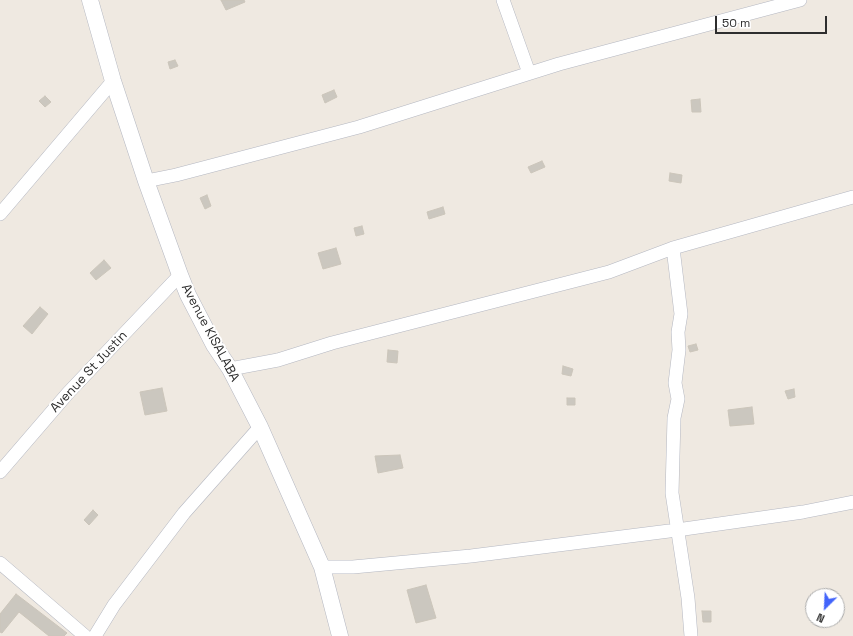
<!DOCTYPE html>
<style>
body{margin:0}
#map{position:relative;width:853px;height:636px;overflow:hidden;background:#efe9e1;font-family:"Space Grotesk",sans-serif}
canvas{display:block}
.north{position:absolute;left:805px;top:588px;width:40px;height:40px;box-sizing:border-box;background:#fff;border:1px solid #ababab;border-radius:50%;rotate:204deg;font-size:11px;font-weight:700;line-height:16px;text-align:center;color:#2e2e2e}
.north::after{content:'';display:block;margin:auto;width:14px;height:18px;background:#4264fb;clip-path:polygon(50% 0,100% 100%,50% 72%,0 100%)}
.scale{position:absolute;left:715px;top:16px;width:112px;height:18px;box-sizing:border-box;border:2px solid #2e2e2e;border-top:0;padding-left:5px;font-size:12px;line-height:14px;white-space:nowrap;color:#2e2e2e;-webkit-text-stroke:3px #fff;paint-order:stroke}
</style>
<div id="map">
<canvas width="853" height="636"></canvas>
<div class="north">N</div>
<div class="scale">50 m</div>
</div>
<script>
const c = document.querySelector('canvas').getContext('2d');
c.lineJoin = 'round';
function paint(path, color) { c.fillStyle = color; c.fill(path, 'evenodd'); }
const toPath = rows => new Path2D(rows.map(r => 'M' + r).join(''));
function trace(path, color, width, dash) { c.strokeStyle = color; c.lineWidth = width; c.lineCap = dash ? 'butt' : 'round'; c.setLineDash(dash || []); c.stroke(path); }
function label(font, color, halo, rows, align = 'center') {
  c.font = font + ' "Space Grotesk",sans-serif'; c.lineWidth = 4; c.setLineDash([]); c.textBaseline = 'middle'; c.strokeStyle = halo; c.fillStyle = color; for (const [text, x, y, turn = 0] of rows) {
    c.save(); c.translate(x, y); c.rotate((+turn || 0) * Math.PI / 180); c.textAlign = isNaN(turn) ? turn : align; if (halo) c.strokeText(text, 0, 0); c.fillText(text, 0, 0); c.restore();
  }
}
const building = toPath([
 [221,0,244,0,245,2,226,10,221,0],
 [175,60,178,66,170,69,168,62,175,60],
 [334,90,337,97,325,103,322,95,334,90],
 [45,96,51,102,45,107,39,101,45,96],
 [700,99,701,112,692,112,691,100,700,99],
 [542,161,545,167,531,173,528,167,542,161],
 [670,173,682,175,681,183,669,181,670,173],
 [207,195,211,206,205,209,200,198,207,195],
 [443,207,445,214,429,219,427,212,443,207],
 [362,226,364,234,356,236,354,228,362,226],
 [336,248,341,264,323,269,318,253,336,248],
 [104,260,111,268,96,280,90,273,104,260],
 [40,307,48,314,32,334,23,326,40,307],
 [696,344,698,350,690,352,688,346,696,344],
 [388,350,398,351,397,363,387,362,388,350],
 [563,366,573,369,571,376,562,374,563,366],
 [162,388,167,411,145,415,140,392,162,388],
 [794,389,795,397,788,399,785,391,794,389],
 [567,398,575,398,575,405,567,405,567,398],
 [752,407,754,424,730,426,728,410,752,407],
 [400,455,403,468,378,473,375,456,400,455],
 [93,510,98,515,89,525,84,520,93,510],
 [426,585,436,618,416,623,407,590,426,585],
 [16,594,67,633,64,636,49,636,19,612,2,633,0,632,0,614,16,594],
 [702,611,711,611,711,622,703,622,702,611]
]);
const minor = toPath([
 [503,0,529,73],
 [146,181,176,175,359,127,559,64,800,0],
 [0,214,113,81],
 [673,248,681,314,678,332,679,350,675,383,678,399,674,418,672,493,688,598,691,636],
 [230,369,278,360,332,343,609,272,673,248,853,197],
 [0,472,68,393,180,275],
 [0,563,85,636],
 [322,567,353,567,471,556,677,530,803,512,853,502],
 [95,636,114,605,184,513,260,427]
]);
const tertiary = toPath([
 [90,0,113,81,146,181,180,275,188,295,214,345,230,369,260,427,322,567,340,636]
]);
const streetNames = [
 ["Avenue KISALABA",210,333,62],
 ["Avenue St Justin",89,372,-47]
];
paint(building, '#cbc7bf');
trace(building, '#cbc5ba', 1);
trace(minor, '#b4b7c1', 14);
trace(tertiary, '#b4b7c1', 17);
trace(minor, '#fff', 13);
trace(tertiary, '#fff', 16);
label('13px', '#2e2e2e', '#fff', streetNames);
</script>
